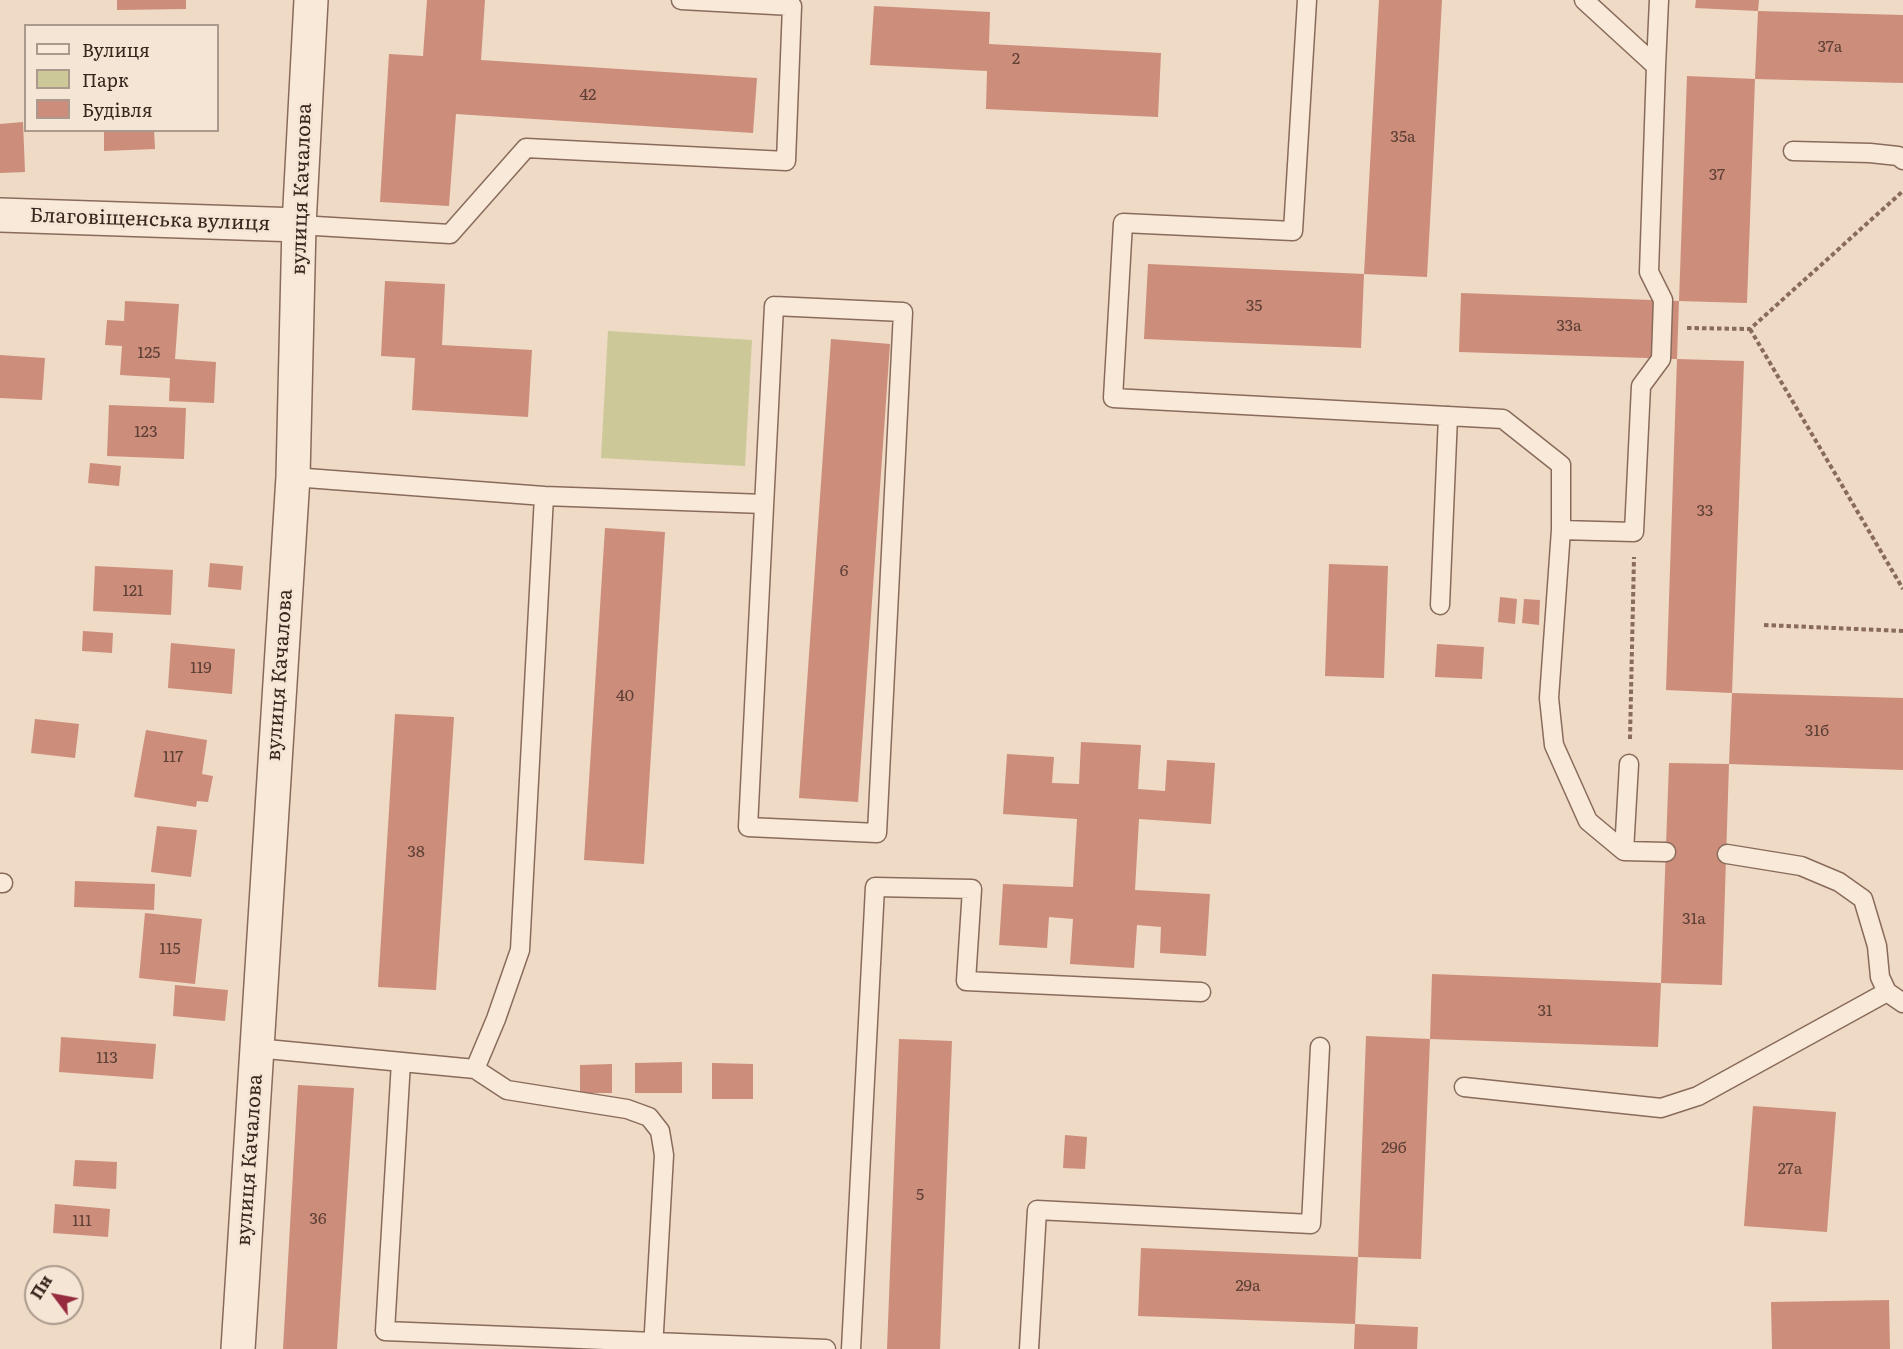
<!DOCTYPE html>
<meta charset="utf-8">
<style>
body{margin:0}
#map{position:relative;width:1903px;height:1349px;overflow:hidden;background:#eedac5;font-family:Literata,serif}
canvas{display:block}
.legend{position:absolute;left:24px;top:24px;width:195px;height:108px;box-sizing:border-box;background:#f5e5d4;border:2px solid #aa998c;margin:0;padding:8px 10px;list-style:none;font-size:18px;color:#39261f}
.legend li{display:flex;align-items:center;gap:12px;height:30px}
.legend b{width:30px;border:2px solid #aa998c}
.north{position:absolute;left:24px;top:1265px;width:60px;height:60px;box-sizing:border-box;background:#f5e5d4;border:2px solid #aa998c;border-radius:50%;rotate:302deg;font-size:16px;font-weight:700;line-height:24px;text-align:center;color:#39261f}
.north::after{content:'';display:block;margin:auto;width:21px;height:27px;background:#972b40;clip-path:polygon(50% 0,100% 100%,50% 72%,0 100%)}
</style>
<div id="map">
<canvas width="1903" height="1349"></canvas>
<ul class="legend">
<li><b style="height:8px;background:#f9e9d8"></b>Вулиця</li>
<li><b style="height:16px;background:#ccc898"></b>Парк</li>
<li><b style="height:16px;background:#cc8d7b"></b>Будівля</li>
</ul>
<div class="north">Пн</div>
</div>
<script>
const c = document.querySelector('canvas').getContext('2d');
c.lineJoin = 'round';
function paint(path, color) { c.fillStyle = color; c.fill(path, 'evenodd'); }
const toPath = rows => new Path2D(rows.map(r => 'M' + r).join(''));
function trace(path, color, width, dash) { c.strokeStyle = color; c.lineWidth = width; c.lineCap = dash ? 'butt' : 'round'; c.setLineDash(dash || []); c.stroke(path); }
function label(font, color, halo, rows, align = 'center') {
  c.font = font + ' Literata,serif'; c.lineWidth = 5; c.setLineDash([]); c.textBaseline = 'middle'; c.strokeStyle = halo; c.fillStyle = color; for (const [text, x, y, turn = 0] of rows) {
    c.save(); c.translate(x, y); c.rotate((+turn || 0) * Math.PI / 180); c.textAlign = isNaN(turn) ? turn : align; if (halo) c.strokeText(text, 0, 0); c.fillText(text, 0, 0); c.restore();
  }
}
const green = toPath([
 [608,331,752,340,745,466,601,458]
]);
const building = toPath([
 [117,0,186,0,186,9,117,10],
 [427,0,485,0,481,60,757,78,753,133,456,114,449,206,380,202,389,54,423,56],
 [1379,0,1442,0,1427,277,1364,274],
 [1696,0,1759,0,1758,11,1695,8],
 [874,6,990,12,989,44,1161,53,1158,117,986,109,987,71,870,65],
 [1758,11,1903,15,1903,83,1755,79],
 [1687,76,1755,79,1747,303,1679,301],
 [23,122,25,172,0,173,0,124],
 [104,130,154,130,155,149,104,151],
 [1148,264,1364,274,1361,348,1144,339],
 [385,281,445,284,442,345,532,350,528,417,412,410,415,358,381,356],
 [1461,293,1679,301,1677,359,1744,361,1732,693,1666,690,1677,359,1459,352],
 [125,301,179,304,175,359,216,362,214,403,169,401,170,378,120,375,122,346,105,345,107,320,124,321],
 [831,339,890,344,858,802,799,798],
 [0,355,45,358,42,400,0,398],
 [109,405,186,408,184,459,107,456],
 [90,463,121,466,119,486,88,483],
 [605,528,665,532,644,864,584,860],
 [210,563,243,566,241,590,208,587],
 [1329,564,1388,566,1384,678,1325,676],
 [95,566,173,570,171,615,93,611],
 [1500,597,1517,599,1515,624,1498,622],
 [1524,599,1540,600,1539,625,1522,623],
 [83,631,113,633,112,653,82,651],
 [171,643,235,649,232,694,168,688],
 [1437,644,1484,647,1482,679,1435,677],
 [1732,693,1903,698,1903,770,1729,764,1722,985,1661,983,1669,763,1729,764],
 [395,714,454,717,436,990,378,987],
 [35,719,79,724,75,758,31,753],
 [146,730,207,740,202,774,213,776,208,802,197,801,196,807,134,797],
 [1081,742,1141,745,1138,789,1165,791,1167,760,1215,763,1211,824,1139,819,1135,890,1210,894,1206,956,1160,953,1161,927,1137,925,1134,968,1070,964,1073,919,1049,917,1047,948,999,945,1003,884,1073,887,1077,819,1003,814,1007,754,1054,757,1052,783,1079,784],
 [157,826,197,830,191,877,151,872],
 [75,881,155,884,154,910,74,907],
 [145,913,202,919,195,984,139,978],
 [1432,974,1661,983,1658,1047,1430,1039,1421,1259,1358,1257,1366,1036,1430,1039],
 [175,985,228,990,225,1021,173,1016],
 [61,1037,156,1044,153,1079,59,1072],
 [899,1039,952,1041,940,1349,887,1349],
 [682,1062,682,1093,635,1093,635,1063],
 [712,1063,753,1064,753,1099,712,1099],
 [612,1064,612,1093,580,1093,580,1065],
 [298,1085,354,1088,337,1349,283,1349],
 [1753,1106,1836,1112,1827,1232,1744,1226],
 [1065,1135,1087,1137,1085,1169,1063,1168],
 [75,1160,117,1162,116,1189,73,1186],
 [55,1204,110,1209,108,1237,53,1233],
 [1141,1248,1358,1257,1355,1324,1138,1316],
 [1889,1300,1890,1349,1772,1349,1771,1302],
 [1355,1324,1418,1327,1417,1349,1354,1349]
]);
const path = toPath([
 [1687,328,1750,329,1903,191],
 [1750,329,1903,589],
 [1764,625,1903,631],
 [1630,739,1634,557]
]);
const lane = toPath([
 [1307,0,1293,231,1123,223,1113,398,1503,419,1561,465,1561,530,1549,698,1554,745,1588,821,1624,851,1666,852],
 [1656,66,1659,0],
 [1793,151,1870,153,1898,156,1903,160],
 [299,225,450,234,526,148,786,161,792,6,681,0],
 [774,306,903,312,877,833,748,827,774,306],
 [293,477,544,496,520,950,496,1019,475,1069],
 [544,496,764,504],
 [1561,530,1634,532,1641,386,1661,359,1663,300,1649,272,1656,66,1584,0],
 [1440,605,1448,416],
 [1624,851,1629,764],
 [1727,854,1801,866,1839,882,1863,899,1877,946,1880,977,1887,992,1903,1003],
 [0,883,3,883],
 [256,1048,475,1069,507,1090,627,1109,649,1117,660,1131,664,1155,653,1349],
 [401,1062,385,1331,826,1349],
 [1464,1087,1661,1108,1698,1096,1887,992],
 [851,1349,875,887,972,889,966,981,1201,992],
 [1029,1349,1037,1210,1311,1224,1320,1047]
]);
const street = toPath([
 [0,215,299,225],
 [238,1349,293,477,299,225,311,0]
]);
const numberNames = [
 ["37а",1830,47],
 ["2",1016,59],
 ["42",588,95],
 ["35а",1403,137],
 ["37",1717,175],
 ["35",1254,306],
 ["33а",1569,326],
 ["125",149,353],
 ["123",146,432],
 ["33",1705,511],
 ["6",844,571],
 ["121",133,591],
 ["119",201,668],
 ["40",625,696],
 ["31б",1817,731],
 ["117",173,757],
 ["38",416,852],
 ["31а",1694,919],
 ["115",170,949],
 ["31",1545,1011],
 ["113",107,1058],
 ["29б",1394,1148],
 ["27а",1790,1169],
 ["5",920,1195],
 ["36",318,1219],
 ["111",82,1221],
 ["29а",1248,1286]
];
const streetNames = [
 ["вулиця Качалова",302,189,-88],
 ["Благовіщенська вулиця",150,220,2],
 ["вулиця Качалова",280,675,-86],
 ["вулиця Качалова",250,1160,-86]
];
paint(green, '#ccc898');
paint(building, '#cc8d7b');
trace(lane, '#896b5b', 21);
trace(street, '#896b5b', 36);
trace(path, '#896b5b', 4, [4.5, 3]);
trace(lane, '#f9e9d8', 18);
trace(street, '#f9e9d8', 33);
label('16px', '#5e4036', null, numberNames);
label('20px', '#39261f', '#f5e5d4', streetNames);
</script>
